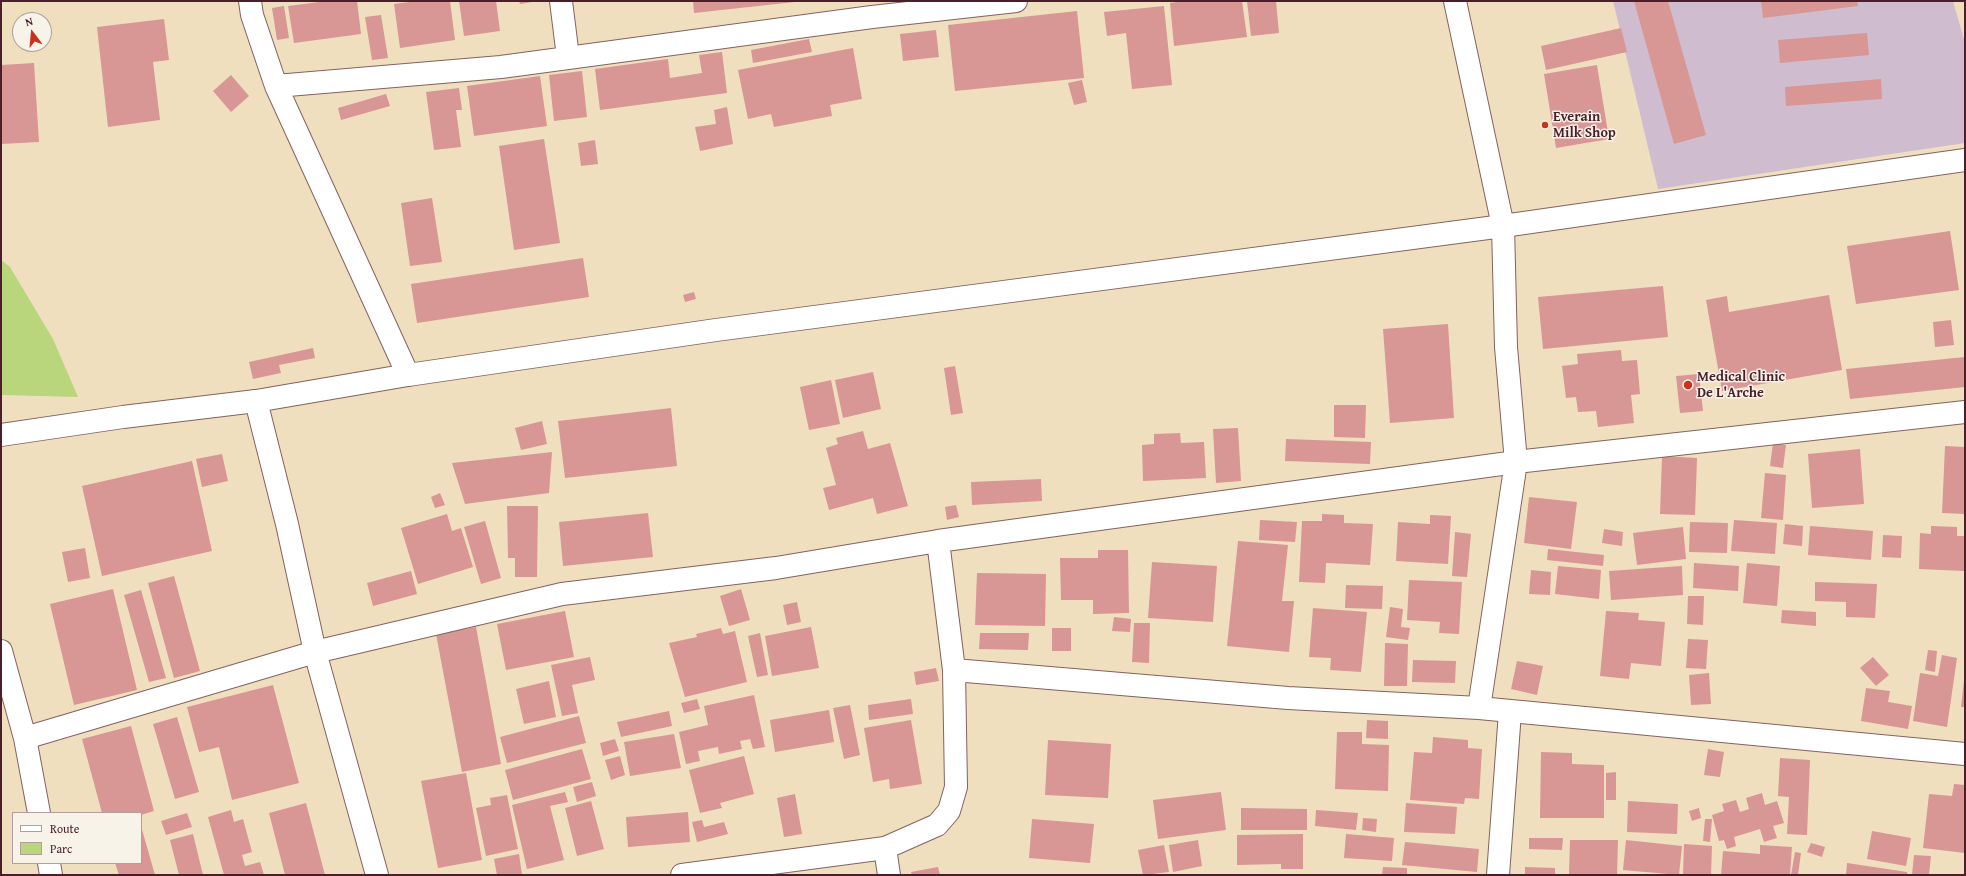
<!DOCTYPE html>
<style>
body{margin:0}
#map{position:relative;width:1966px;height:876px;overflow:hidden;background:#f0dfbf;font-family:"Gentium Book Plus",serif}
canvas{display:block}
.frame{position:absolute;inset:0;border:2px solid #4a1f2b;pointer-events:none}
.legend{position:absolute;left:12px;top:812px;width:130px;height:52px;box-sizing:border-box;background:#f7f3e8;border:1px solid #b29e9c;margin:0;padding:5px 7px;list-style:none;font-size:12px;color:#4a1f2b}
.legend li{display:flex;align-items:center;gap:8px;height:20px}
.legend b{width:20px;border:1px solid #b29e9c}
.north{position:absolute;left:12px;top:12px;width:40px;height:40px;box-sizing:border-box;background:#f7f3e8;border:1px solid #b29e9c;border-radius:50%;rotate:344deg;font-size:11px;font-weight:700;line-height:16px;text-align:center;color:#4a1f2b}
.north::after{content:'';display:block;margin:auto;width:14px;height:18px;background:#c8321e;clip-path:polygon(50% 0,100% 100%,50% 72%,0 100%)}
</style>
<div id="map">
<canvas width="1966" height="876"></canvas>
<div class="frame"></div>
<ul class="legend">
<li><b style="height:5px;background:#fff"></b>Route</li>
<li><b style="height:11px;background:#b9d67c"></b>Parc</li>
</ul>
<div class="north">N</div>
</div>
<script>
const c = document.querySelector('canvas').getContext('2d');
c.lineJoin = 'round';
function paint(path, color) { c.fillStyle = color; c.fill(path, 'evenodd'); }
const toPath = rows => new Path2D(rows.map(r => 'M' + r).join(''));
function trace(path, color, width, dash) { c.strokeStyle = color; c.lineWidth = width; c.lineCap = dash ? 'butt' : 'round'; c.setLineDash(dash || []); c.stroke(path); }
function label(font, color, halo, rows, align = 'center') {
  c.font = font + ' "Gentium Book Plus",serif'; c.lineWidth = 3; c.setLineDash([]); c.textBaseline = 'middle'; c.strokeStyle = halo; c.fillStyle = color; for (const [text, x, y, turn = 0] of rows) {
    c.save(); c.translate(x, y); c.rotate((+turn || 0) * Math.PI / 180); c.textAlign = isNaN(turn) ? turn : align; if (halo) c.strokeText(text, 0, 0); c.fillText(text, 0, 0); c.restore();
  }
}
const industrial = toPath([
 [1613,1,1953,1,1965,43,1965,143,1658,189]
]);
const green = toPath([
 [1,260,10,267,53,339,78,397,1,395]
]);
const building = toPath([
 [327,1,357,1,361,34,294,43,288,6],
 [417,1,450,1,455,40,400,48,394,4],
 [459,1,496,1,500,31,464,36],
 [519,1,532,1,532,2,520,4],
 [693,1,795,1,795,2,694,13],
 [1185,1,1242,1,1247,37,1174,46,1170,3],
 [1247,1,1276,1,1279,33,1251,36],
 [1634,1,1668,1,1706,135,1674,144],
 [1761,1,1857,1,1858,6,1763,18],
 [284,6,289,38,277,40,272,8],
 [1164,6,1172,85,1132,89,1126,33,1107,36,1104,12],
 [1077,11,1084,78,955,91,948,25],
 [381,15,388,58,372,60,365,17],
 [164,19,169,60,153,62,160,120,108,127,97,27],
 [1621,28,1627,52,1546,70,1541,46],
 [936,30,939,57,903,61,900,34],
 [1867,33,1869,55,1780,63,1778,40],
 [809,39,812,52,753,63,751,50],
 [853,48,862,99,830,105,832,116,774,127,771,114,748,119,738,70],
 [722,52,727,93,600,110,595,69,668,59,670,78,702,73,699,55],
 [34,63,39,142,1,144,1,65],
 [1597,65,1609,139,1556,148,1544,74],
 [582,71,587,117,554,121,549,75],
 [231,75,249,96,231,112,213,91],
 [540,76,547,126,474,136,467,86],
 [1881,79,1882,99,1786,106,1785,87],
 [1082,80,1087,102,1074,105,1068,83],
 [459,88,462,110,456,110,461,147,434,150,426,92],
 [386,94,390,106,341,120,338,108],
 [727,107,733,144,700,151,695,127,716,124,714,110],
 [544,139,560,243,514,250,499,146],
 [595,140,598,164,581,166,578,143],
 [432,198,442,262,410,266,401,203],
 [1950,231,1959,290,1856,304,1847,246],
 [583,258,589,297,417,323,411,284],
 [1663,286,1668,337,1543,349,1538,297],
 [694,292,696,299,685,302,683,295],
 [1829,295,1842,370,1722,391,1706,300,1727,296,1729,312],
 [1951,320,1954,345,1935,347,1933,322],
 [1448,324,1454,418,1390,423,1383,329],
 [313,348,315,358,279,365,281,373,253,379,249,362],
 [1621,350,1622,361,1637,360,1640,394,1631,395,1634,423,1598,427,1596,411,1578,412,1576,397,1566,398,1562,366,1578,364,1577,354],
 [1965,357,1965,387,1850,399,1846,369],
 [955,366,963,413,951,415,944,368],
 [873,372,881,409,843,418,835,380],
 [1699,374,1703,411,1680,413,1676,376],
 [831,380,840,424,809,430,800,387],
 [1334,405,1366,405,1365,438,1334,437],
 [671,408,677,466,565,478,558,421],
 [542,421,547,444,521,450,515,428],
 [1238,428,1241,481,1216,483,1213,429],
 [863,431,868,449,890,443,908,506,877,514,873,498,829,510,823,488,836,485,826,448,838,444,836,438],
 [1180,433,1181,443,1204,442,1206,478,1143,481,1142,445,1154,444,1154,434],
 [1286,439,1371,442,1370,464,1285,461],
 [1773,443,1786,445,1783,468,1770,466],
 [1945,446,1965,447,1965,514,1942,513],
 [1860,449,1864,504,1812,508,1808,454],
 [552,452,549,493,465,504,452,463],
 [222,454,228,481,202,487,196,459],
 [1662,456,1697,458,1695,515,1660,514],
 [192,461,212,551,102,576,82,486],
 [1765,473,1786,475,1783,520,1761,518],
 [1041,479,1042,501,972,505,971,482],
 [440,493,445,505,435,508,431,497],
 [1529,497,1577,502,1571,549,1524,543],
 [956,505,959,517,947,520,945,507],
 [507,506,538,506,537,577,515,577,515,558,508,558],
 [648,513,653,557,563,566,559,522],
 [447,514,452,531,461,528,473,567,418,584,401,528],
 [1322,514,1344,515,1344,523,1373,524,1370,565,1326,563,1325,583,1299,582,1302,521,1322,521],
 [1430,515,1451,516,1448,564,1396,561,1398,522,1430,524],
 [1260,520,1297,522,1295,542,1259,540],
 [1734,520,1777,523,1775,554,1731,551],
 [485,521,501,578,481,584,464,527],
 [1690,522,1728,523,1727,553,1689,552],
 [1785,524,1803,526,1802,546,1783,544],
 [1810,526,1873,531,1871,560,1808,555],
 [1931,526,1957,527,1957,536,1965,536,1964,571,1919,569,1920,533,1931,534],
 [1683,527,1686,559,1637,565,1633,533],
 [1604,529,1623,532,1622,546,1602,543],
 [1455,532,1471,534,1467,577,1452,576],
 [1883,535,1902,536,1901,558,1882,557],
 [1238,541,1288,545,1282,601,1294,601,1289,652,1227,646],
 [85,548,90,578,68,582,62,552],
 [1548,549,1604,555,1603,566,1547,560],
 [1098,550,1128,550,1129,613,1093,614,1093,600,1061,600,1060,558,1098,558],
 [1152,562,1217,566,1213,622,1148,618],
 [1694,563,1739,566,1738,591,1693,588],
 [1747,563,1780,566,1777,606,1743,603],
 [1558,566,1601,570,1599,599,1555,594],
 [1682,566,1683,595,1611,600,1609,571],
 [1531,570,1551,572,1550,595,1529,594],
 [411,571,417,594,373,606,367,583],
 [977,573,1046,574,1045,626,975,625],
 [174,576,200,671,174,678,148,583],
 [1409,580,1462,582,1459,634,1439,633,1440,622,1407,620],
 [1815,582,1877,584,1875,618,1846,617,1846,602,1815,601],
 [1346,585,1383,586,1382,609,1345,608],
 [113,589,137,690,74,705,50,604],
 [741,589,750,620,729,626,720,596],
 [141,590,166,678,149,682,124,595],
 [1688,596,1704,596,1703,625,1687,624],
 [797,602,801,622,787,625,783,605],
 [1390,607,1403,609,1401,627,1410,628,1408,640,1386,637],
 [1313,608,1367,612,1361,672,1330,670,1331,658,1309,657],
 [1782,610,1816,612,1816,626,1781,623],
 [565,611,574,657,506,670,497,624],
 [1606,611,1639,613,1638,620,1665,622,1661,666,1631,663,1629,679,1600,676],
 [1114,617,1131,619,1130,632,1112,631],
 [1134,623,1150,623,1149,663,1132,662],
 [476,627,501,764,462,772,436,634],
 [811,627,819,668,772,676,765,636],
 [721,628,723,634,735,631,747,682,685,697,669,643,697,637,696,634],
 [1052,628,1071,628,1071,651,1052,651],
 [760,633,768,675,757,677,748,636],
 [980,633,1029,633,1028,650,979,649],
 [1688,639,1708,640,1706,669,1686,668],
 [1385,643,1408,644,1407,686,1384,686],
 [1928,650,1937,651,1935,672,1925,670],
 [1942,655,1957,658,1947,727,1913,721,1920,673,1938,676],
 [590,657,595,680,572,685,578,713,562,716,551,665],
 [1873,657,1889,675,1876,686,1860,668],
 [1413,660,1456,661,1455,683,1412,682],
 [1517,661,1543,666,1537,695,1511,689],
 [936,668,939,681,916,685,914,672],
 [1709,673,1711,704,1691,705,1689,675],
 [1964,680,1965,680,1965,707,1961,707],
 [549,681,556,717,524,724,516,689],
 [273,685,299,783,232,800,219,747,199,752,187,707],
 [1866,688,1890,691,1888,702,1912,706,1908,729,1861,721],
 [754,695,765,747,753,749,750,739,740,741,742,749,719,754,718,747,698,751,700,761,686,764,679,732,708,725,704,706],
 [697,699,700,709,684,713,681,703],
 [911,699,913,714,869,720,868,705],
 [850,705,860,755,844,759,833,708],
 [829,710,834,742,775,752,770,720],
 [669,711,672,726,621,737,617,722],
 [579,716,586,743,507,763,500,737],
 [177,717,199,792,175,799,153,724],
 [911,720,922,784,890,789,889,779,873,782,864,728],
 [1367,720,1388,721,1388,739,1366,738],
 [131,726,154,811,141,815,141,813,102,813,82,739],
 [1337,732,1362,732,1362,744,1389,745,1388,791,1335,789],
 [674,734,681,768,630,776,624,742],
 [1433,737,1468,740,1468,748,1482,749,1479,799,1465,798,1464,804,1410,800,1414,752,1432,753],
 [615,739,619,751,603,756,600,743],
 [1048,740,1111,744,1108,798,1045,795],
 [582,749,591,779,513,800,505,770],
 [1708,749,1724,752,1720,777,1704,775],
 [1541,752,1572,753,1572,764,1604,765,1604,818,1540,818],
 [620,756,625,775,611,780,605,760],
 [744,756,754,794,720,803,722,808,700,813,689,770],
 [1780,758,1810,760,1807,835,1787,834,1789,797,1778,796],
 [1616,772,1616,800,1606,800,1606,773],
 [466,773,482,860,438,868,421,781],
 [592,782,596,796,577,802,573,787],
 [1954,784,1965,785,1965,853,1923,848,1929,794,1952,796],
 [565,792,568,802,550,806,564,860,527,869,512,805],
 [1221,792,1226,830,1158,839,1153,800],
 [1762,793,1765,805,1777,801,1784,823,1773,826,1777,838,1764,842,1760,829,1734,837,1736,846,1727,849,1724,840,1719,841,1712,815,1724,811,1722,804,1736,800,1740,812,1749,809,1746,798],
 [795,794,802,834,784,837,777,798],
 [507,795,518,849,486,856,476,808,491,805,490,798],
 [591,801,604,849,577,856,565,808],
 [1628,801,1678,804,1677,834,1627,832],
 [306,803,325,875,285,875,269,813],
 [1406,803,1457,807,1455,834,1404,832],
 [1241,808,1307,809,1307,830,1241,830],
 [1699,808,1701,818,1692,821,1689,811],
 [231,810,234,822,243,819,252,852,242,855,245,866,260,862,264,875,224,875,208,817],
 [1316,810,1358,813,1356,830,1315,826],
 [688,812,690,842,628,847,626,817],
 [187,813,192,827,166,835,161,821],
 [1363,818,1377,819,1376,832,1362,830],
 [1032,819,1094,824,1090,863,1029,858],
 [1705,819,1712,819,1710,842,1703,841],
 [702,820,704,827,724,822,728,834,697,842,692,822],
 [141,826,155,875,119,875,115,863,141,863],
 [1872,831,1911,838,1906,866,1867,859],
 [193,834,203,875,179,875,170,840],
 [1303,834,1303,869,1281,869,1281,864,1237,865,1237,835],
 [1346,834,1394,838,1392,861,1344,858],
 [1529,838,1563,838,1562,850,1529,849],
 [1198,840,1202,866,1173,872,1169,845],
 [1570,840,1618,840,1617,875,1569,874],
 [1626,840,1682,846,1679,875,1623,870],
 [1405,842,1479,849,1477,872,1402,865],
 [1811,843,1825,847,1822,857,1807,852],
 [1684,844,1712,846,1711,875,1683,875],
 [1164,845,1169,872,1143,875,1138,850],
 [1760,845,1792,847,1790,875,1721,875,1723,851,1760,854],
 [1795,852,1801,853,1798,875,1791,875],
 [519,854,522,875,497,875,494,859],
 [1914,855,1931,856,1929,875,1912,875],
 [1847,863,1907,872,1907,875,1846,875],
 [938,867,940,875,912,875,911,872],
 [1383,867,1407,868,1407,875,1382,875],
 [1525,867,1555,868,1555,875,1525,875]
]);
const minor = toPath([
 [250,1,252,15,276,86,408,375],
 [561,1,568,57],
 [1455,1,1503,226,1506,347,1516,462,1479,708],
 [276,86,501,67,872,17,1016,1],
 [1,435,123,417,256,401],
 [938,541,954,670,1288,698,1479,708,1965,754],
 [1,651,25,738,39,813],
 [25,738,315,652,562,594,776,568,938,541,1516,462,1965,412],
 [885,848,937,825,949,811,956,787,954,670],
 [49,863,51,875],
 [682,875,885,848,889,875],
 [1498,875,1510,712]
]);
const tertiary = toPath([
 [377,875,315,652,287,524,256,401,408,375,716,330,1503,226,1965,160]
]);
const markers = [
 [1545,125,4,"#c8321e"],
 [1688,385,5,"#c8321e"]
];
const poiNames = [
 ["Everain",1553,117],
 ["Milk Shop",1553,133],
 ["Medical Clinic",1697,377],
 ["De L'Arche",1697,393]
];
paint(industrial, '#cfbdcf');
paint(green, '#b9d67c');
paint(building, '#d89694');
trace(minor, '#84625f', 24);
trace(tertiary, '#84625f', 24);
trace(minor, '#fff', 22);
trace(tertiary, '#fff', 22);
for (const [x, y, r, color] of markers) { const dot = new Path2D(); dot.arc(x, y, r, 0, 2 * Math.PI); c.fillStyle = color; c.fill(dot); trace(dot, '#f7f3e8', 1.5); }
label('bold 14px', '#4a1f2b', '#f7f3e8', poiNames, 'left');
</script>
